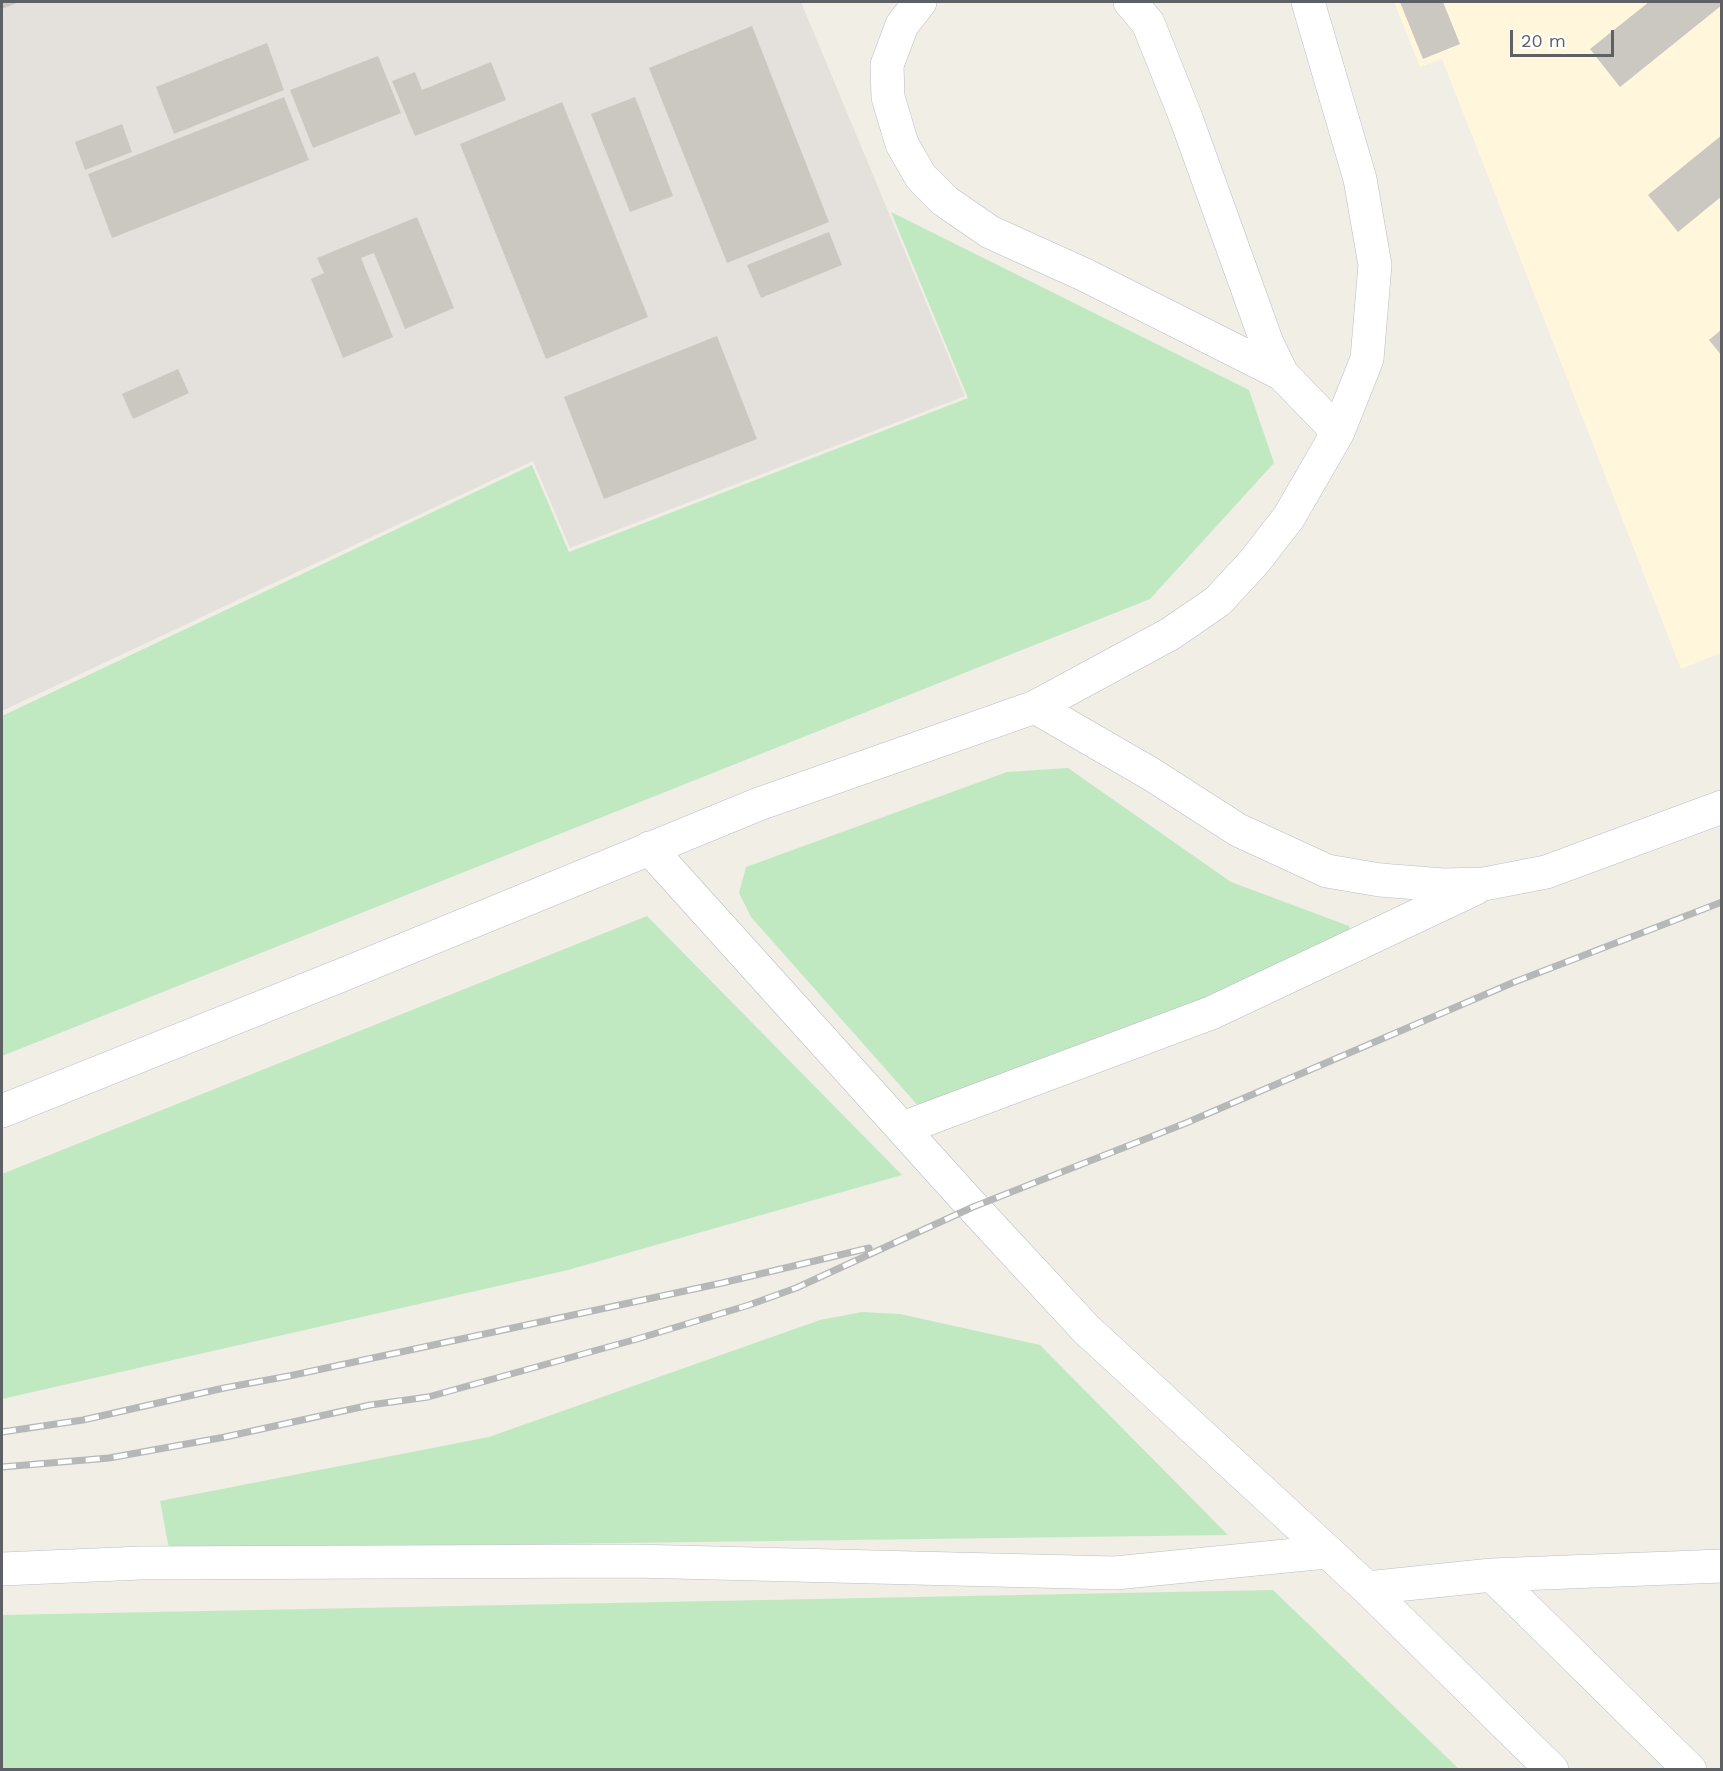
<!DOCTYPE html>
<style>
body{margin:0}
#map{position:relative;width:1723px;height:1771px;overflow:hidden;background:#f0eee5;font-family:"Work Sans",sans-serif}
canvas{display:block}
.frame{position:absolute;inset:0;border:3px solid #5d6166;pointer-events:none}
.scale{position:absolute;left:1510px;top:30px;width:104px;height:27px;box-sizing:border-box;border:3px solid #5d6166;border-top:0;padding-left:8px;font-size:18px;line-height:21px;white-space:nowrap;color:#5d6166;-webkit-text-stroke:4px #fff;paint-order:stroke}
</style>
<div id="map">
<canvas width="1723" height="1771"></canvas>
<div class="frame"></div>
<div class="scale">20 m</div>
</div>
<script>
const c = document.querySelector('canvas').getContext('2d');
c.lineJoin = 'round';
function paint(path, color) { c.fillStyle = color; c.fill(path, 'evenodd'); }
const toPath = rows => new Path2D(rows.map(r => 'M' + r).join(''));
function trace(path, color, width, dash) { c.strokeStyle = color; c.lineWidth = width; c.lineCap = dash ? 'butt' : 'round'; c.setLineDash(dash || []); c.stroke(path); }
const commercial = toPath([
 [1394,2,1721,2,1721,653,1681,669,1442,59,1420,67]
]);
const industrial = toPath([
 [2,2,801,2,965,396,570,548,533,461,2,711]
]);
const green = toPath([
 [891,212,1249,390,1274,463,1150,599,2,1056,2,716,532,465,569,552,968,398],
 [1068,768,1231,882,1349,926,1353,941,920,1108,751,917,739,893,746,867,1007,772],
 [647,916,902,1175,568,1270,2,1399,2,1174],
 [862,1312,900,1314,1040,1345,1228,1535,169,1549,160,1501,489,1437,820,1320],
 [1273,1590,1459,1769,2,1769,2,1615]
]);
const building = toPath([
 [2,2,19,2,2,9],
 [1400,2,1443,2,1460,44,1423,59],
 [1649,2,1722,2,1722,5,1620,87,1590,49],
 [752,26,829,222,727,263,649,68],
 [267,43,284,90,174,134,156,87],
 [378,56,401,113,313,148,290,90],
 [491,62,506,100,415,136,392,81,415,72,422,90],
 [284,97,309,160,112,238,88,174],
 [635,97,673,196,630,212,591,114],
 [562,102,648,317,546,359,460,144],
 [122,124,132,152,85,170,75,142],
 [1722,135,1722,196,1678,232,1648,195],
 [417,217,454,308,405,329,374,253,361,258,393,337,343,358,311,279,324,273,317,258],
 [829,232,842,265,761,298,747,265],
 [1722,329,1722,356,1709,340],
 [717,336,757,439,604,499,564,397],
 [178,369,189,393,133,419,122,394]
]);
const minor = toPath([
 [920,2,902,25,887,65,888,97,902,144,921,177,945,201,990,232,1085,275,1282,374],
 [1308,2,1360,179,1375,265,1367,359,1338,432],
 [1035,707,1170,634,1218,601,1254,562,1289,517,1338,432,1282,374,1267,343,1186,118,1148,23,1130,2],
 [649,848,973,1207,1086,1329,1367,1588,1552,1770],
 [2,1111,347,973,759,804,1035,707,1151,774,1238,830,1327,871,1380,880,1443,885,1484,884,1546,872,1722,807],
 [903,1128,1211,1013,1476,888],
 [2,1569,141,1563,634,1561,1115,1573,1326,1552],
 [1492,1575,1690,1770],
 [1367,1588,1492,1575,1722,1566]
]);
const rail = toPath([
 [2,1432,83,1420,224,1388,289,1376,722,1283,869,1248],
 [2,1467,109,1458,225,1437,370,1405,428,1397,637,1339,749,1305,796,1288,973,1207,1186,1123,1512,983,1722,902]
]);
paint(commercial, '#fff6db');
paint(industrial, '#e4e1dd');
paint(green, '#c1e9c1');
paint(building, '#cbc8c2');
trace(minor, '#babdc2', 34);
trace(minor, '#fff', 33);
trace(rail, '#b6b7b7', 7);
trace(rail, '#fff', 4.5, [14]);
</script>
